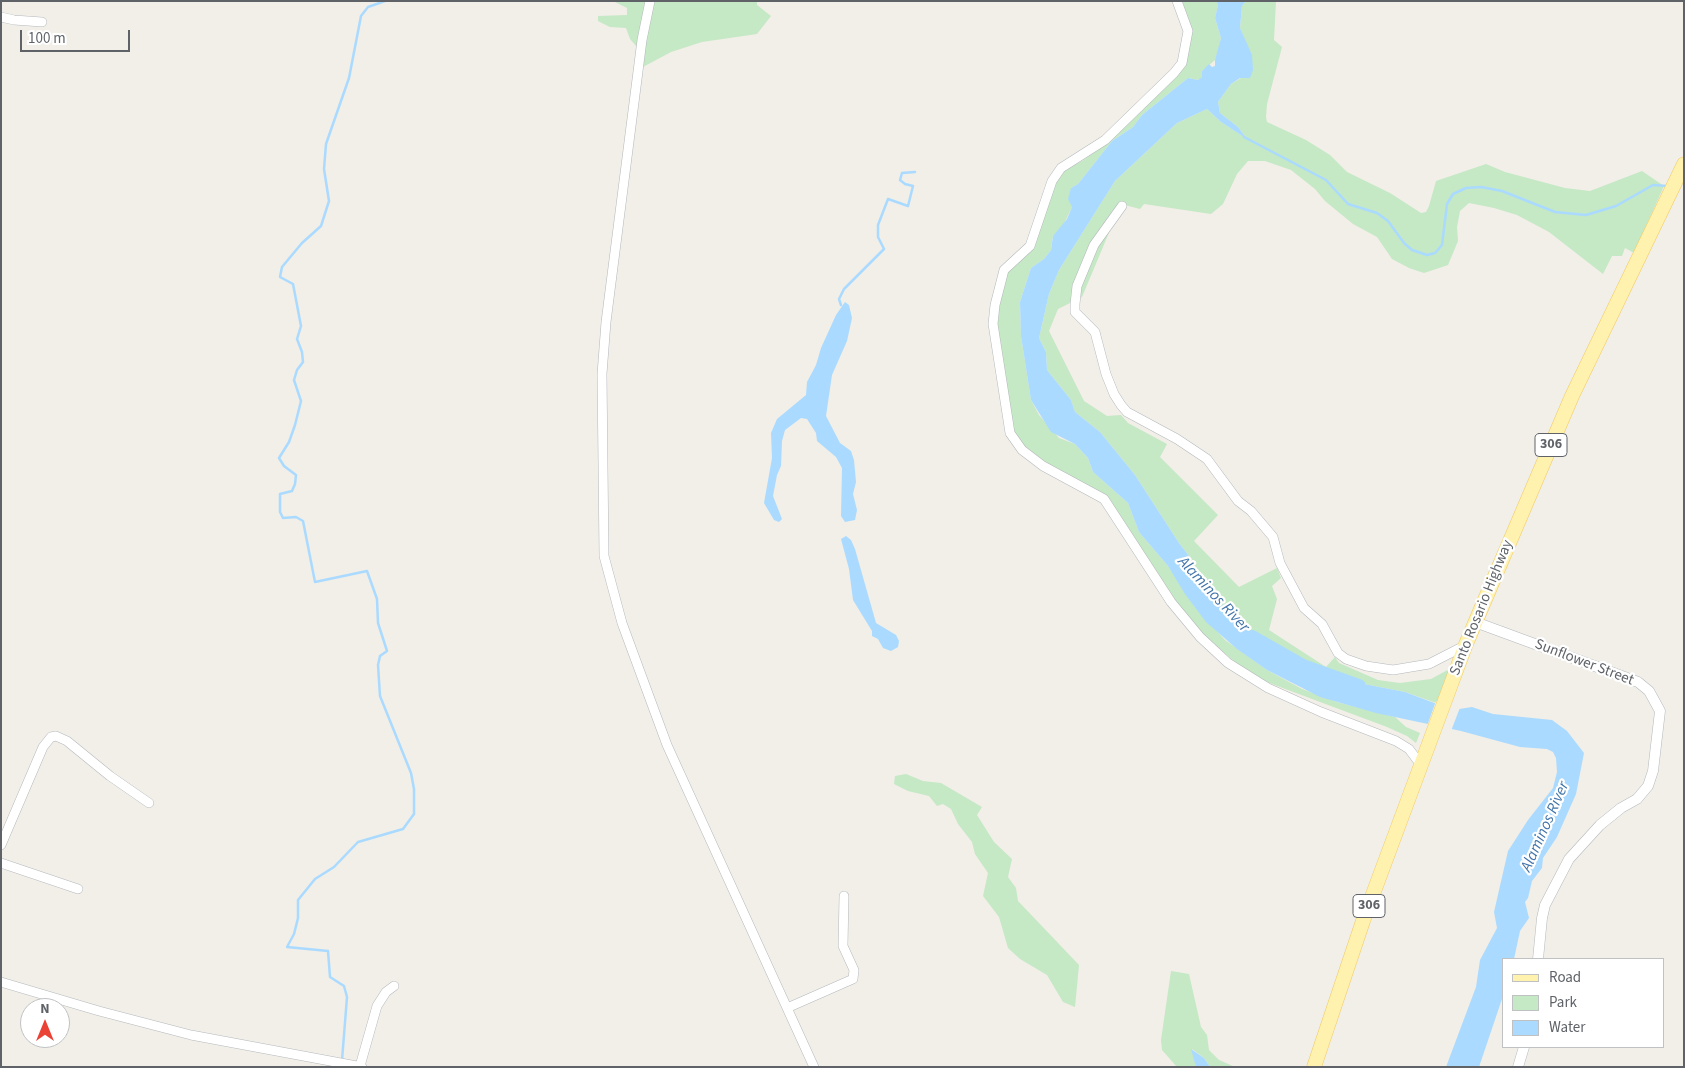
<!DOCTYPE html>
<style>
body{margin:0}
#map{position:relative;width:1685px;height:1068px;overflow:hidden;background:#f1efe8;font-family:"Source Sans 3",sans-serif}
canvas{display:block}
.frame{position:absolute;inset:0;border:2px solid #5f6368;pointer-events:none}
.legend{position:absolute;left:1502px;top:958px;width:162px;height:90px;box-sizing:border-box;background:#fff;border:1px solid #bfc1c3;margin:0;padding:6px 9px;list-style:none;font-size:15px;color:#5f6368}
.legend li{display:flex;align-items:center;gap:10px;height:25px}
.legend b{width:25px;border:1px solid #bfc1c3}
.north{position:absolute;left:20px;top:998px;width:50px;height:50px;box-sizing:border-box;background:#fff;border:1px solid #bfc1c3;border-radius:50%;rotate:0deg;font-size:14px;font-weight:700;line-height:20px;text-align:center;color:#5f6368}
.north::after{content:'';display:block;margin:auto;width:18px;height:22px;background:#ea4335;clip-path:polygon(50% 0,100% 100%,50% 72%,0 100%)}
.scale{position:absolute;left:20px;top:30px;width:110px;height:22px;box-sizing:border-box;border:2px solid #5f6368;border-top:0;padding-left:6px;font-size:15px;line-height:18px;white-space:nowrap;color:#5f6368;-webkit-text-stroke:4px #fff;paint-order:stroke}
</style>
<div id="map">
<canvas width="1685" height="1068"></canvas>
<div class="frame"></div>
<ul class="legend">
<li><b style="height:6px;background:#fff2af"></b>Road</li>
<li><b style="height:14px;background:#c5e8c5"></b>Park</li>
<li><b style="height:14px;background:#aadaff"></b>Water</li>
</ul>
<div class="north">N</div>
<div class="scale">100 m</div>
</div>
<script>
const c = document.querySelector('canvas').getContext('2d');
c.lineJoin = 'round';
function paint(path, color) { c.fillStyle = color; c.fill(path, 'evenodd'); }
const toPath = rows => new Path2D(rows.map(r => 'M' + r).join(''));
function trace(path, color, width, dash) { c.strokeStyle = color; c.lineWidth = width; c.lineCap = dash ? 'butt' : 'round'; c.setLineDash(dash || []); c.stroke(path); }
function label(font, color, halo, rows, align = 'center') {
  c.font = font + ' "Source Sans 3",sans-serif'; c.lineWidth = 4.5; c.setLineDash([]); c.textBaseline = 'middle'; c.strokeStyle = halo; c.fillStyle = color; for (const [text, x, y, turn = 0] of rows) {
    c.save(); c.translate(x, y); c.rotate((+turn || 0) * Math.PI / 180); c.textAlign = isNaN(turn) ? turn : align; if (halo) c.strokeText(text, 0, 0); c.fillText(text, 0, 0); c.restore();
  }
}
const green = toPath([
 [613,1,647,1,637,47,630,39,626,28,610,27,598,21,598,16,627,15,627,8],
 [653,1,757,1,757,5,771,16,757,34,702,42,671,52,641,68],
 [1178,1,1216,1,1218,5,1215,18,1221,38,1218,52,1215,60,1202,71,1203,77,1198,80,1188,78,1142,115,1133,127,1112,141,1078,184,1071,188,1072,207,1063,226,1053,236,1051,250,1044,259,1031,268,1020,302,1021,336,1031,400,1039,415,1059,438,1075,444,1088,458,1093,472,1128,503,1139,532,1168,566,1195,607,1225,640,1267,670,1302,689,1337,702,1395,717,1406,727,1420,733,1416,743,1407,736,1387,727,1264,681,1235,662,1202,633,1175,601,1113,508,1023,448,1011,433,995,322,1005,273,1026,254,1056,179,1066,169,1082,161,1099,149,1164,85,1188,46],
 [1246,1,1276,1,1274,40,1282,47,1267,104,1266,117,1267,122,1306,140,1330,155,1347,172,1390,193,1421,213,1426,212,1429,206,1436,181,1486,164,1505,172,1565,188,1590,191,1642,171,1664,186,1634,253,1625,248,1622,256,1612,256,1603,274,1549,232,1517,215,1494,208,1469,203,1460,211,1457,227,1458,241,1448,265,1424,273,1409,268,1392,259,1377,237,1353,224,1325,201,1315,189,1291,170,1265,161,1248,161,1237,174,1223,204,1211,214,1144,204,1140,209,1121,204,1082,297,1058,309,1049,331,1084,401,1107,416,1121,415,1128,423,1167,444,1160,457,1218,515,1194,541,1239,587,1277,568,1281,578,1272,586,1277,599,1269,630,1326,667,1335,657,1339,663,1378,680,1400,683,1431,679,1453,667,1439,704,1405,692,1318,675,1275,652,1259,640,1223,607,1199,579,1189,556,1179,543,1135,475,1100,432,1075,412,1071,400,1047,370,1046,352,1039,338,1049,294,1059,270,1115,181,1177,123,1207,109,1221,122,1246,138,1238,127,1220,113,1218,102,1231,84,1241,78,1250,78,1245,41,1240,28,1242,6],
 [906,774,923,781,941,783,982,807,977,815,994,842,1012,859,1008,877,1016,888,1018,901,1079,965,1075,1007,1063,1002,1047,975,1020,959,1008,948,999,917,983,896,988,873,975,854,972,842,958,824,951,809,943,804,937,806,929,796,908,791,894,784,895,776],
 [1171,971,1189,974,1201,1027,1207,1035,1209,1050,1219,1060,1235,1067,1210,1067,1204,1058,1192,1049,1196,1067,1177,1067,1162,1050,1161,1040]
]);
const water = toPath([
 [1216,1,1246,1,1242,6,1240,28,1252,55,1253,70,1250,78,1240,78,1231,84,1218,102,1220,113,1238,127,1247,139,1221,122,1207,109,1177,123,1115,181,1059,270,1049,294,1039,338,1046,352,1047,370,1071,400,1075,412,1100,432,1135,475,1179,543,1189,556,1199,579,1240,624,1275,652,1318,675,1405,692,1453,710,1472,707,1493,714,1552,720,1567,731,1584,753,1576,794,1557,837,1543,858,1542,868,1532,881,1528,898,1525,902,1529,918,1520,931,1514,959,1504,959,1504,993,1479,1067,1446,1067,1476,987,1480,960,1497,928,1494,912,1508,851,1528,820,1553,788,1557,772,1556,758,1553,752,1547,749,1520,747,1461,731,1376,713,1320,697,1267,670,1237,649,1206,622,1185,594,1168,566,1139,532,1128,503,1093,472,1088,458,1075,444,1051,432,1031,400,1021,336,1020,302,1031,268,1044,259,1051,250,1053,236,1067,219,1072,207,1068,199,1071,188,1078,184,1112,141,1133,127,1142,115,1188,78,1198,80,1202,77,1202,71,1209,64,1212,67,1215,66,1215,60,1221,38,1215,18,1218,5],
 [845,302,849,305,852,318,847,341,832,375,826,416,840,443,851,451,854,460,856,482,853,494,857,510,855,520,845,522,841,516,842,468,836,457,817,441,816,433,807,419,801,418,785,430,782,441,781,466,777,475,773,496,782,519,779,522,774,520,764,503,772,458,771,433,777,419,806,395,807,382,816,365,821,348,836,315],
 [846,536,851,540,855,549,876,623,896,635,899,641,898,647,891,651,883,648,878,639,872,636,872,631,853,600,849,569,841,539],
 [1191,1049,1204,1058,1210,1067,1196,1067]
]);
const pier = toPath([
 [1436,701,1453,707,1461,705,1451,731,1427,726]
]);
const stream = toPath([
 [1244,137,1326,180,1348,204,1377,213,1388,221,1404,243,1412,250,1427,255,1435,253,1442,245,1447,204,1453,194,1466,188,1481,187,1502,191,1555,212,1586,215,1616,206,1653,185,1667,186],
 [841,305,839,299,844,289,884,249,878,237,878,225,888,199,908,206,913,186,905,184,900,180,902,173,915,172],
 [342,1060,347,997,344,986,330,977,328,951,287,947,294,934,298,918,298,900,315,879,334,867,358,842,403,829,414,814,414,789,411,773,380,696,378,665,380,656,387,651,378,623,377,599,367,571,315,582,303,521,296,517,283,518,280,512,280,494,292,491,295,484,296,475,284,466,279,458,289,442,295,425,301,401,294,380,297,370,303,362,302,352,297,339,301,326,293,284,280,277,282,267,302,243,321,226,329,201,324,169,326,144,349,78,361,16,368,7,385,1]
]);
const river = toPath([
 [1252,637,1303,666,1359,686]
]);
const minor = toPath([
 [650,1,642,40,606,322,602,374,604,556,622,623,667,745,814,1067],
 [1177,1,1188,31,1182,63,1174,73,1105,140,1061,168,1052,181,1030,246,1004,270,995,305,993,324,1010,433,1022,450,1043,466,1104,499,1171,602,1200,637,1228,663,1268,688,1321,712,1396,741,1409,749,1421,765],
 [1,17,14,20,42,22],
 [1122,206,1094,245,1077,286,1075,304,1075,312,1095,332,1106,374,1114,394,1121,405,1127,412,1177,439,1207,459,1238,501,1251,511,1273,537,1280,563,1304,608,1322,624,1338,653,1346,659,1366,666,1393,670,1429,664,1466,645],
 [1,845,43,747,51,737,56,736,67,741,110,776,149,803],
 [1,863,78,889],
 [1,982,99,1011,191,1035,362,1067],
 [787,1008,853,979,854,970,843,946,844,896],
 [360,1066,377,1006,386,992,394,986]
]);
const tertiary = toPath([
 [1475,622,1638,682,1649,691,1660,711,1653,771,1648,786,1637,799,1621,808,1600,825,1569,859,1545,905,1542,918,1538,959],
 [1518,1067,1524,1047]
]);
const primary = toPath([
 [1314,1067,1363,921,1466,644,1572,396,1684,164]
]);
const shields = [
 [1551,445,32],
 [1369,906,32]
];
const shieldNames = [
 ["306",1551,445],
 ["306",1369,906]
];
const streetNames = [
 ["Santo Rosario Highway",1482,608,-68],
 ["Sunflower Street",1584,663,21]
];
const waterNames = [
 ["Alaminos River",1213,595,47],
 ["Alaminos River",1546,827,-66]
];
paint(green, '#c5e8c5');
paint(water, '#aadaff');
paint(pier, '#f1efe8');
trace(stream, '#aadaff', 2.5);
trace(river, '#aadaff', 14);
trace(minor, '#b5b8bc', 10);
trace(tertiary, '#b5b8bc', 11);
trace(primary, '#f2c960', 15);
trace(minor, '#fff', 9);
trace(tertiary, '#fff', 10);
trace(primary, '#fff2af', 14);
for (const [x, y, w] of shields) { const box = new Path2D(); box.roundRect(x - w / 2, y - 11.5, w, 23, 4); c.fillStyle = '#fff'; c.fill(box); trace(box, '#5f6368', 1); }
label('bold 14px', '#5f6368', null, shieldNames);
label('15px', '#5f6368', '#fff', streetNames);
label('italic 16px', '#4174aa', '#fff', waterNames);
</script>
